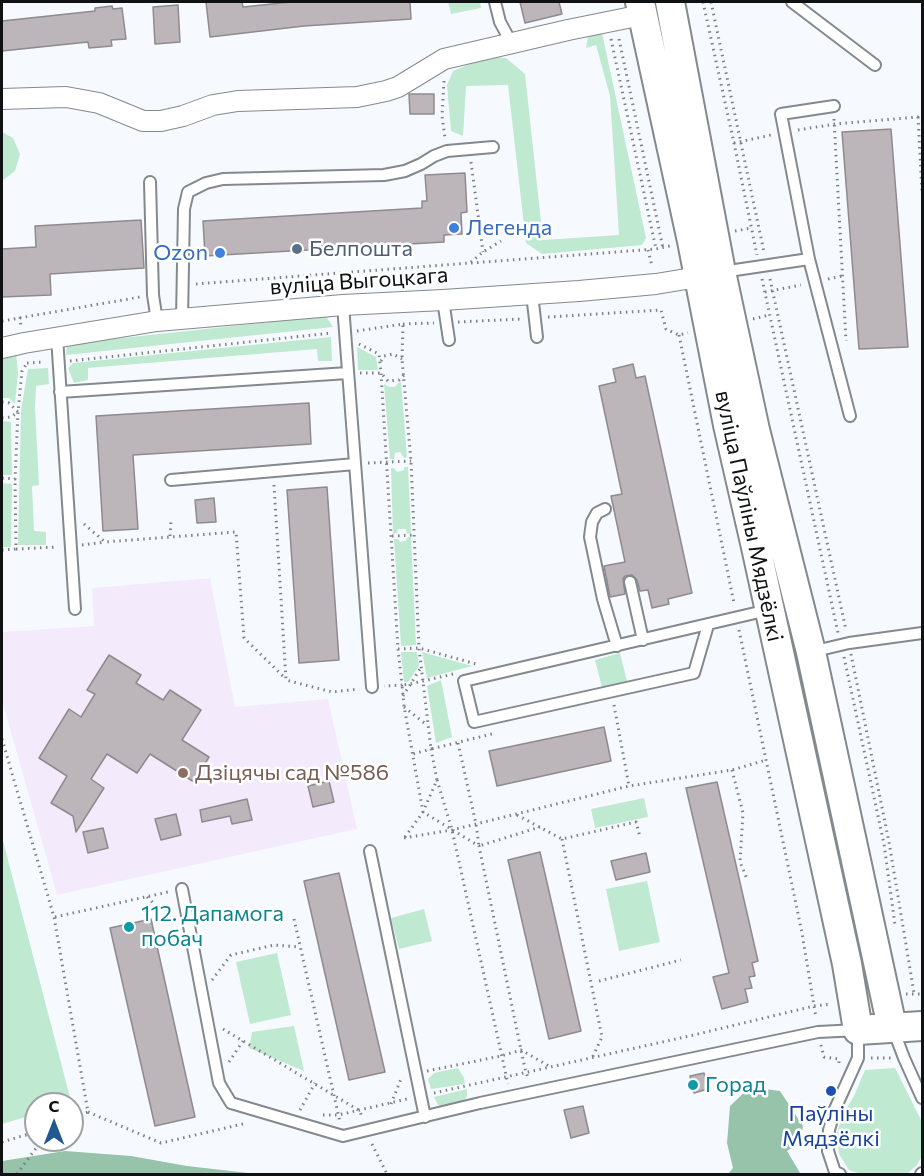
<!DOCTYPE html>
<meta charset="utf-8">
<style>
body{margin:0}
#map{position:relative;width:924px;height:1176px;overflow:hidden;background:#f6fafe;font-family:Commissioner,sans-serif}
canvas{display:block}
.frame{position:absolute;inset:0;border:3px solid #0f1113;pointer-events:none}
.north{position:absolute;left:24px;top:1092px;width:60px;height:60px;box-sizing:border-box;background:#fff;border:2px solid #9fa0a1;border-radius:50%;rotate:0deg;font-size:16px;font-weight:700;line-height:24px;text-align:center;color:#0f1113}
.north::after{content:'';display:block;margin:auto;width:21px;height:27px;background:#225890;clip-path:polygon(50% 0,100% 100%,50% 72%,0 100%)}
</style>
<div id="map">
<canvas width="924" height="1176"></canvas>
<div class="frame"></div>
<div class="north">С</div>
</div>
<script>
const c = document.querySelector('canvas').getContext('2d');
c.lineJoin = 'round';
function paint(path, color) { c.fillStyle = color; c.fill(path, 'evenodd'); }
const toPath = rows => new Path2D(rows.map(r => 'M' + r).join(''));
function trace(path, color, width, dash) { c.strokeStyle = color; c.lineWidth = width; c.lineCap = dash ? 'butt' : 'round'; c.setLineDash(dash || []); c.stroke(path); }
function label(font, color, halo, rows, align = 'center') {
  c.font = font + ' Commissioner,sans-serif'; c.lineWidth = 5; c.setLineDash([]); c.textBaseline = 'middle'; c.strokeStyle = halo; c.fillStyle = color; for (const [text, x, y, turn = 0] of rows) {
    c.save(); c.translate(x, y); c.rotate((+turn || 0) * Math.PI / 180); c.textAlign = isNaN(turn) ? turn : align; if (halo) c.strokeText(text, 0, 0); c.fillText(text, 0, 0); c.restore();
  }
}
const education = toPath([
 [210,578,235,707,328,699,357,829,57,895,2,700,2,632,94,626,92,588]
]);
const green = toPath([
 [448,2,480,2,481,8,451,14],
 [602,33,646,238,642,245,542,254,526,243,508,85,466,86,463,136,451,131,447,85,453,71,487,57,506,58,525,74,543,240,619,235,610,96,596,45,586,48,588,37],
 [2,132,13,138,20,154,15,171,2,181],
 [326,316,333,327,66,355,67,344],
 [331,337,332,361,318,361,317,349,88,368,88,380,74,383,68,368,73,363],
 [357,347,376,357,378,370,358,370],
 [16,351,18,373,15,404,9,398,2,398,2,354],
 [48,368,49,384,36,386,35,407,39,485,32,486,34,531,46,532,46,545,18,545,21,410,28,369],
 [401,382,407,457,404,458,400,452,395,453,394,459,390,459,384,384,390,387,395,387,398,383],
 [2,421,11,422,12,475,2,475],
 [404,467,408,467,411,533,407,534,406,529,398,529,397,533,393,534,391,468,394,468,397,472,401,471,404,470],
 [2,483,12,484,11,547,2,547],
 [408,537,411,537,416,645,401,646,394,539,398,539,400,542,405,541],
 [401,652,417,652,419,666,408,682,404,682],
 [422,652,472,666,427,678],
 [620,653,627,681,602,687,595,660],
 [441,680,452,737,436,743,427,686],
 [644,798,648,817,595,828,591,809],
 [2,837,72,1105,36,1104,36,1114,2,1124],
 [647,881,660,942,619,951,606,889],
 [424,909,432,941,399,949,391,918],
 [277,953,291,1015,250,1024,236,962],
 [294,1026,304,1071,249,1048,252,1032],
 [458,1068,464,1078,465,1084,431,1089,428,1079,434,1073],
 [895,1068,921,1120,922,1125,922,1156,917,1165,908,1173,904,1174,861,1174,849,1170,839,1154,837,1133,842,1116,854,1096,865,1070],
 [467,1089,467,1096,463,1103,445,1108,438,1105,434,1097]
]);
const forest = toPath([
 [750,1087,780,1091,803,1126,800,1143,787,1151,800,1173,802,1174,728,1174,733,1168,727,1143,730,1106],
 [65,1151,131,1156,187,1166,257,1174,2,1174,2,1161]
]);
const building = toPath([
 [206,2,242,2,243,7,291,2,410,2,411,19,304,26,210,37,206,2],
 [520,2,559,2,562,14,525,23,520,2],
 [178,5,180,42,155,44,153,7,178,5],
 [112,6,113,9,122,8,126,39,111,40,112,46,89,48,88,42,2,51,2,21,95,11,95,8,112,6],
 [409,94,434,94,434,114,410,114,409,94],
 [891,129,908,347,859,349,842,132,891,129],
 [465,173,467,212,461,213,462,234,444,235,444,242,205,256,203,221,422,208,422,201,427,201,425,175,465,173],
 [141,220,144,268,50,274,51,295,2,297,2,249,36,247,35,226,141,220],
 [633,364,636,378,645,376,692,593,668,599,669,604,652,608,648,590,640,591,637,580,632,575,625,576,623,579,625,594,610,597,604,566,625,562,611,496,622,494,599,386,616,382,613,369,633,364],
 [309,403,311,444,133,455,138,529,103,531,96,416,309,403],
 [327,487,339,660,299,663,287,490,327,487],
 [214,498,216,522,197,523,195,500,214,498],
 [109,655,141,675,136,683,163,700,170,690,201,710,182,740,209,757,194,782,150,754,137,773,107,754,91,779,104,788,76,832,73,816,51,803,67,776,39,758,69,709,81,717,95,694,87,690,109,655],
 [604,727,611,761,497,786,489,751,604,727],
 [329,781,334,802,313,807,308,786,329,781],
 [717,782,758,961,752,963,755,976,749,977,752,988,745,989,748,1002,722,1009,713,977,729,973,686,788,717,782],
 [247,799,252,820,232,824,230,816,202,822,200,810,247,799],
 [176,814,181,835,161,840,155,819,176,814],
 [103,828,108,848,88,853,83,832,103,828],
 [540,852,581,1031,549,1039,508,860,540,852],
 [646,853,650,872,616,880,611,861,646,853],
 [339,873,385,1072,349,1080,304,881,339,873],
 [151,919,195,1117,155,1126,110,928,151,919],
 [704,1073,708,1089,694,1093,690,1076,704,1073],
 [583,1106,589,1133,571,1138,564,1110,583,1106]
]);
const path = toPath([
 [703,2,734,143,757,255],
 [711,2,764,252],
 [611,39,656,249],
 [619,39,663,248],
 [444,81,442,116,445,138],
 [918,117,922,192],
 [834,119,846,341],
 [798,130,835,124,918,117,922,121],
 [734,143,771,135],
 [471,162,483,252],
 [735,231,751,228],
 [648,250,652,266],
 [471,263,656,249,670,246],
 [762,279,838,633],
 [770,279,846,630],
 [828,279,842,276],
 [196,284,470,263,483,252,501,241],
 [765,292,801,285],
 [20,317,21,327],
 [548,317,661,310,666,329,679,335,688,333],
 [753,319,769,315],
 [2,321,140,297],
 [458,322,521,319],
 [403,324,434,323],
 [357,331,403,324,402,359,411,461,419,648,431,749,492,734],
 [679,335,734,603],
 [359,344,379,354,381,373,398,649,402,685,384,686],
 [70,361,332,333],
 [381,361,384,356,393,354,402,359],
 [27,363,45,362],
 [360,373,381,373,388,381,399,380,404,375],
 [2,402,9,403,18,412,22,371,27,363],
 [2,418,11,417,18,412,15,479,2,478],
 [368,463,411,461],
 [274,485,286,680,332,692,359,689],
 [84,524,105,542,236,532,244,638,285,678],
 [170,536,171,520],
 [392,536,413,535],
 [82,545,105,542],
 [16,549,58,547],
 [2,550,16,549,15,479],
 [739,630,802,933,816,1018],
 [398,649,419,648,476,664],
 [851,654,889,842,914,993],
 [844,657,884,844,895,925],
 [453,674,410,684,402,685,404,706,423,812,479,846,521,1050,526,1073,529,1079],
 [403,696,420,669],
 [614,705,629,786],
 [404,707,427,725],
 [2,739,54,917,88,1112,72,1119],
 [458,743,476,824,479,846,540,827],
 [732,770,743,813,740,862,747,879],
 [437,780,452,830,508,1084],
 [517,815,562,839,636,822,640,837],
 [405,837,423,812,437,780,431,749,413,754],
 [404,838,452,830,629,786,732,770,766,760],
 [562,839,602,1037,592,1058],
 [147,897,174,922],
 [55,917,168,892],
 [294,919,340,1122],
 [212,980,231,955,274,945,300,947],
 [599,981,681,960],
 [906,994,922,994],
 [223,1029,360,1111,362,1118],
 [821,1045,824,1057,839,1059,839,1064],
 [871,1058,891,1058],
 [229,1062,243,1041],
 [427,1071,501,1056,521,1050,549,1066],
 [434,1093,698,1034,814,1006,832,1004],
 [391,1104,401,1079,404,1078],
 [300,1110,315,1083],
 [88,1112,161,1143,247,1123],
 [323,1115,338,1115,407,1099],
 [2,1142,36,1132],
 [372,1144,387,1174],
 [17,1174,42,1140]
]);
const lane = toPath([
 [495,2,500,22,512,44],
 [792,2,875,65],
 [150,182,153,295,157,321],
 [809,259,781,114,834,106],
 [722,272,809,259,850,416],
 [532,294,537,337],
 [443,300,449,340],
 [343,305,372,687],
 [182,319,184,209,188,192,206,183,223,179,384,175,405,171,421,164,434,156,447,151,493,147],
 [57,337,75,609],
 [60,392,348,373],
 [171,480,355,464],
 [605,509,597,513,592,522,590,537,603,599,617,646],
 [630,582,643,640],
 [708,625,694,673,474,722,464,681,768,610],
 [811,652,849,643,922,633],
 [370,851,425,1117],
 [182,889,219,1083,231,1103,343,1136,480,1103,818,1032,858,1030,858,1058,835,1109,829,1130,828,1151,835,1172,840,1174],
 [893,1029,904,1058,922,1098],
 [921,1174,922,1173]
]);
const street = toPath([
 [2,99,66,97,99,103,143,121,161,121,183,116,213,105,238,101,357,97,386,91,398,87,444,59,568,30,642,15],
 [2,348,24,343,157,321,343,305,443,300,579,291,656,284,710,275]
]);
const secondary = toPath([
 [640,2,692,241,728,425,756,547,847,964,858,1030,922,1026],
 [670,2,721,272,755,430,811,652,892,1027]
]);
const markers = [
 [454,228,6,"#3f7fe0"],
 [297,249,6,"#5c6f8a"],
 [220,253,6,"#3f7fe0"],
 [183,773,6,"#8d6e63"],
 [129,927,6,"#0f9aa8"],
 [693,1085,6,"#0f9aa8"],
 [831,1091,6,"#1a4fb4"]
];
const shopNames = [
 ["Легенда",466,228],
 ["Ozon",208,253,"right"]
];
const serviceNames = [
 ["Белпошта",309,249]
];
const streetNames = [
 ["вуліца Выгоцкага",359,281,-4],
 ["вуліца Паўліны Мядзёлкі",749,516,78]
];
const educationNames = [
 ["Дзіцячы сад №586",195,773]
];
const cultureNames = [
 ["112. Дапамога",141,914],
 ["побач",141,939],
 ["Горад",705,1085]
];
const transitNames = [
 ["Паўліны",831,1114],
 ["Мядзёлкі",831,1139]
];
paint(education, '#f3ebfc');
paint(green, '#c0e9d1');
paint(forest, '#96c3a9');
paint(building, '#bcb6bb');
trace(building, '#8f8a8f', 1.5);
trace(lane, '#84898d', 14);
trace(street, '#84898d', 22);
trace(secondary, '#84898d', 32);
trace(path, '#7d8083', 3, [1.5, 4.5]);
trace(lane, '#fff', 10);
trace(street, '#fff', 20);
trace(secondary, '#fff', 28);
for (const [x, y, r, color] of markers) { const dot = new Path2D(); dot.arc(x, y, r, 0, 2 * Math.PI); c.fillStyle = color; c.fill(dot); trace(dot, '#fff', 2); }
label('22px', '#366cbe', '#fff', shopNames, 'left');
label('22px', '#4e5e75', '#fff', serviceNames, 'left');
label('22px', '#0f1113', '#fff', streetNames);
label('22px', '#785e54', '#fff', educationNames, 'left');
label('22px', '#0d838f', '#fff', cultureNames, 'left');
label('22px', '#164399', '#fff', transitNames);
</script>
